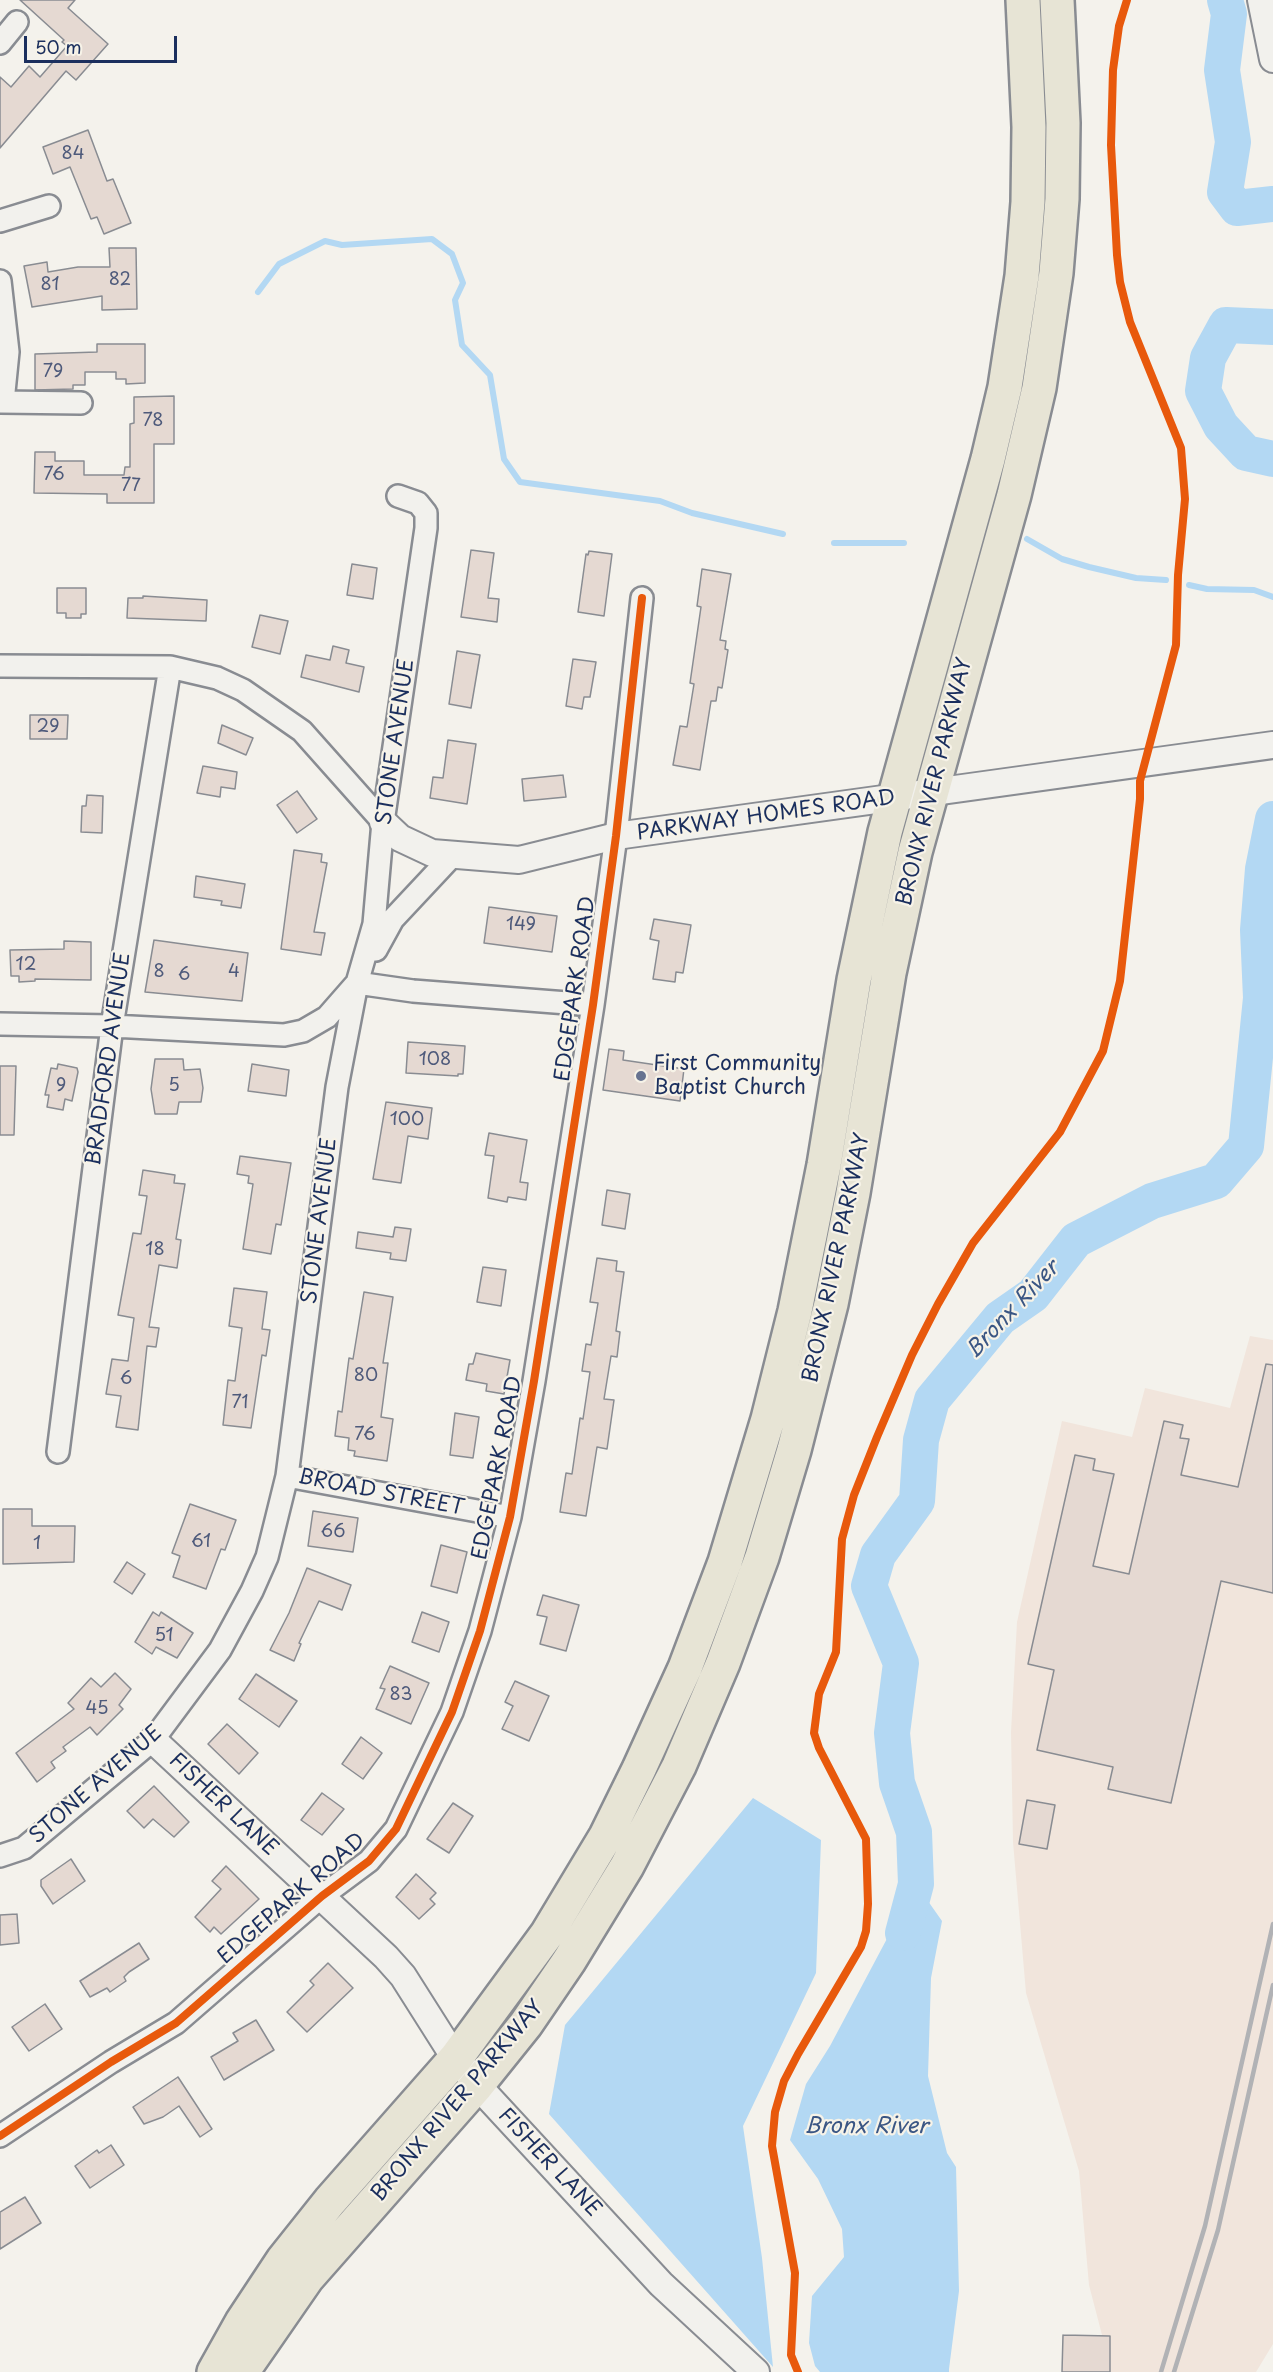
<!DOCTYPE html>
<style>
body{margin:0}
#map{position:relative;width:1273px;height:2372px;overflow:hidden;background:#f4f2ec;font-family:"Playpen Sans",sans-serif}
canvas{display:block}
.scale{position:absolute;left:24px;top:36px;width:153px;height:27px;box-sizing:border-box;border:3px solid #1b2f5e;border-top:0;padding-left:8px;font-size:18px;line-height:21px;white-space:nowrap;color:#1b2f5e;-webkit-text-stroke:4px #f7f3e8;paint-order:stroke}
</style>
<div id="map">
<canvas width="1273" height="2372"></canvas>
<div class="scale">50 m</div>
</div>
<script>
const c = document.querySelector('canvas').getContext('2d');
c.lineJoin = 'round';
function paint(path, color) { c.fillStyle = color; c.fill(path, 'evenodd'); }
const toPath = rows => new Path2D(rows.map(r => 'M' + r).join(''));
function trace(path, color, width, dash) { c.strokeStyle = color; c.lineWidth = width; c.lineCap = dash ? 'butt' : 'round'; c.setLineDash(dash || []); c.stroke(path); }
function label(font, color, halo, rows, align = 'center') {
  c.font = font + ' "Playpen Sans",sans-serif'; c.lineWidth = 4.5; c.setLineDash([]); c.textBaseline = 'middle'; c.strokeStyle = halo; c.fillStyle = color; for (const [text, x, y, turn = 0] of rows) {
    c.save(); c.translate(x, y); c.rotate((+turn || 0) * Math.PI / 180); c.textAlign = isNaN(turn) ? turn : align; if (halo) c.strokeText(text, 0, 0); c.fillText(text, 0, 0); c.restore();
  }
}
const built = toPath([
 [1250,1336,1273,1340,1273,2344,1256,2372,1107,2372,1108,2358,1089,2285,1079,2171,1026,1993,1013,1842,1011,1732,1017,1622,1062,1421,1132,1437,1145,1388,1230,1408]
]);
const water = toPath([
 [753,1798,821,1840,816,1973,743,2126,762,2258,773,2367,549,2114,565,2025],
 [916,1884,942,1921,931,1978,928,2076,947,2153,956,2167,959,2291,949,2369,949,2372,820,2372,815,2366,809,2343,812,2296,844,2257,842,2229,818,2179,790,2140,806,2084,830,2046]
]);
const stream = toPath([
 [258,292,279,264,325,241,342,245,432,239,452,254,463,283,455,300,462,345,490,375,504,459,520,482,660,501,692,513,783,534],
 [1027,539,1062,559,1089,567,1136,578,1166,580],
 [834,543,904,543],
 [1189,585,1207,589,1254,590,1273,597]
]);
const river = toPath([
 [1225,0,1229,14,1222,70,1233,142,1225,192,1237,208,1273,204],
 [1273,327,1226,325,1208,358,1203,391,1221,426,1246,453,1273,459],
 [903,1933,916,1884,914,1832,897,1783,892,1733,901,1663,869,1586,878,1555,917,1501,921,1440,932,1400,1000,1318,1033,1295,1076,1240,1152,1201,1216,1181,1246,1146,1261,998,1258,930,1263,869,1273,819]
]);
const building = toPath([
 [20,0,75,0,68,8,108,44,76,80,66,71,0,148,0,77,11,87,29,66,40,77,67,46,62,42,64,40,20,0],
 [88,130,107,181,113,179,131,223,104,234,97,217,91,219,70,167,53,174,43,147,88,130],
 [109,248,136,248,137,309,102,310,102,296,32,307,24,266,47,262,48,272,78,267,110,267,109,248],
 [97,344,145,344,145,383,126,384,126,379,116,379,116,372,85,372,85,385,73,385,73,389,35,390,35,354,97,352,97,344],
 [174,396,174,444,154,444,154,503,107,503,107,494,34,493,35,452,55,452,55,461,84,461,84,475,124,475,125,467,130,467,130,424,134,423,134,397,174,396],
 [471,550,494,553,488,598,499,599,497,622,461,617,471,550],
 [589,551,612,554,604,616,578,612,586,554,588,555,589,551],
 [352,564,377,568,373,599,347,595,352,564],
 [702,569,731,574,720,640,726,641,725,649,728,650,722,688,718,687,716,701,711,701,700,770,673,765,680,726,687,727,694,684,690,683,701,607,697,606,702,569],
 [57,588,86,588,86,614,81,614,81,618,66,618,66,613,57,613,57,588],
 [143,596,207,600,206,621,127,618,128,598,143,598,143,596],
 [260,615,288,621,280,654,252,647,260,615],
 [333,646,349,650,346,663,364,667,359,692,301,677,306,655,330,660,333,646],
 [457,651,480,655,471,708,449,704,457,651],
 [573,659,596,662,590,697,584,697,582,709,566,706,573,659],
 [30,715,68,715,67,739,30,739,30,715],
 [222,725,253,738,246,755,218,743,222,725],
 [448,740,476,744,467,804,430,798,433,777,443,778,448,740],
 [203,766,237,772,235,789,221,787,220,797,197,793,203,766],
 [563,775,566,797,524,801,522,779,563,775],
 [297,791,317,819,297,833,277,805,297,791],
 [87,795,103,796,102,833,81,832,82,806,86,806,87,795],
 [294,850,322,854,321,862,327,863,314,932,325,933,321,955,281,949,294,850],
 [196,876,245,884,241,908,221,905,222,901,194,897,196,876],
 [489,907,557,916,552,952,484,943,489,907],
 [654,919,691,925,683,973,676,972,675,982,653,979,659,941,650,939,654,919],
 [154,940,248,953,242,1001,145,992,154,940],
 [64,941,91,942,91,980,35,979,35,981,19,982,19,976,11,976,10,950,64,949,64,941],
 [408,1042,465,1046,463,1074,458,1074,458,1076,406,1073,408,1042],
 [609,1049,624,1051,623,1060,684,1069,680,1101,603,1090,609,1049],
 [155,1059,183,1059,184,1070,200,1069,203,1088,201,1102,179,1102,177,1114,155,1114,151,1089,155,1059],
 [58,1064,77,1068,78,1072,72,1101,65,1099,63,1110,47,1107,49,1095,45,1095,51,1068,57,1069,58,1064],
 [252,1064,289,1070,286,1096,248,1091,252,1064],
 [0,1066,16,1066,14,1135,0,1135,0,1066],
 [386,1102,432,1108,428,1139,408,1136,401,1183,373,1179,386,1102],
 [489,1133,527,1140,520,1182,528,1183,526,1200,508,1197,507,1202,488,1198,494,1156,485,1155,489,1133],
 [240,1156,291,1163,281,1225,276,1224,271,1254,243,1249,253,1184,248,1183,249,1176,237,1174,240,1156],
 [143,1170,175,1175,174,1183,185,1184,176,1239,181,1240,177,1268,159,1265,149,1327,159,1328,156,1347,147,1346,138,1430,116,1427,121,1396,106,1394,112,1359,128,1361,134,1318,118,1315,133,1233,141,1234,147,1196,139,1195,143,1170],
 [607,1190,630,1194,625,1229,602,1225,607,1190],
 [395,1227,411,1229,406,1261,390,1259,391,1253,356,1248,358,1232,393,1237,395,1227],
 [597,1258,617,1261,616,1271,624,1272,616,1331,620,1332,617,1357,611,1356,604,1399,614,1400,607,1449,597,1447,586,1516,560,1512,566,1473,572,1474,580,1418,583,1419,590,1372,582,1371,586,1344,591,1345,598,1303,590,1302,597,1258],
 [483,1267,506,1270,501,1306,477,1302,483,1267],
 [234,1288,267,1292,262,1329,270,1330,266,1356,262,1355,251,1428,223,1425,228,1380,235,1381,242,1328,229,1326,234,1288],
 [364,1292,393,1297,383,1363,388,1363,381,1417,393,1419,387,1461,354,1456,355,1451,348,1450,349,1438,335,1436,338,1411,342,1412,349,1358,353,1359,364,1292],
 [476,1353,510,1360,504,1394,486,1391,487,1384,466,1380,469,1364,473,1364,476,1353],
 [1266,1364,1273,1365,1273,1593,1221,1581,1171,1803,1108,1789,1113,1767,1037,1750,1054,1670,1028,1664,1075,1455,1095,1459,1093,1470,1114,1474,1093,1566,1129,1574,1164,1421,1183,1425,1180,1438,1189,1439,1181,1475,1238,1487,1266,1364],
 [455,1413,479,1417,473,1458,450,1455,455,1413],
 [190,1504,236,1520,225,1550,221,1549,206,1589,173,1577,180,1556,172,1553,190,1504],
 [3,1509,32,1509,32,1526,75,1526,74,1562,3,1564,3,1509],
 [313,1511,358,1518,353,1552,308,1546,313,1511],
 [441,1545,467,1552,457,1593,431,1586,441,1545],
 [127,1562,145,1574,132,1594,114,1582,127,1562],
 [307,1568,351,1585,342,1610,319,1601,299,1643,301,1644,294,1661,270,1650,289,1613,307,1568],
 [543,1595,579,1605,566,1651,540,1644,547,1617,537,1615,543,1595],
 [153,1612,159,1616,161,1612,193,1633,177,1658,156,1647,152,1654,135,1642,153,1612],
 [422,1612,449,1622,439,1652,412,1642,422,1612],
 [390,1666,429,1683,411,1724,376,1709,385,1689,380,1688,390,1666],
 [115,1673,131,1689,119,1705,123,1709,97,1735,90,1727,63,1747,66,1751,51,1762,55,1768,37,1782,16,1753,74,1709,68,1703,91,1678,101,1687,115,1673],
 [256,1674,297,1701,279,1727,239,1699,256,1674],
 [515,1681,549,1696,529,1741,502,1729,513,1706,505,1702,515,1681],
 [227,1724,258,1753,239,1774,208,1744,227,1724],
 [361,1737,382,1753,363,1779,342,1764,361,1737],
 [154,1786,189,1822,174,1837,153,1819,144,1828,127,1811,154,1786],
 [322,1793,344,1809,322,1835,301,1820,322,1793],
 [1027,1800,1055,1805,1047,1849,1019,1844,1027,1800],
 [453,1803,473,1816,449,1853,427,1839,453,1803],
 [71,1859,85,1881,53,1904,41,1886,41,1880,71,1859],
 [226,1866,259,1899,221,1934,214,1927,210,1932,195,1917,221,1889,212,1881,226,1866],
 [416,1874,436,1893,430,1899,435,1904,419,1919,396,1897,416,1874],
 [17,1914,19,1943,0,1945,0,1915,17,1914],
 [139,1943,149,1959,129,1972,124,1977,126,1981,110,1992,107,1988,90,1997,80,1981,139,1943],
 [328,1963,353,1988,307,2032,287,2012,314,1985,310,1981,328,1963],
 [45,2004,62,2029,29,2051,12,2027,45,2004],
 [256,2020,274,2050,224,2080,211,2057,238,2041,233,2033,256,2020],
 [178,2077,212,2129,200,2137,179,2106,163,2117,144,2124,133,2107,178,2077],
 [111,2145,124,2165,90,2188,75,2166,97,2150,99,2153,111,2145],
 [25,2197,41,2223,0,2249,0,2212,25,2197],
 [1063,2335,1110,2336,1110,2372,1062,2372,1063,2335]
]);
const minor = toPath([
 [0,43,17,22],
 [0,221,49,206],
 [0,281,8,352,3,402],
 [0,402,81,403],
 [0,666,170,667,217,678,243,690,302,731,383,822],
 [376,950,393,919,452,856],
 [357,983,413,991,593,1005],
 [0,1024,112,1026,284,1035,303,1031,327,1017,355,985],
 [58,1452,112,1026,170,667],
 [287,1476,510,1517],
 [0,1856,24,1848,153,1740,220,1650,252,1591,267,1557,287,1476,337,1087,357,983,374,924,383,822,426,528,426,513,418,503,398,496],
 [0,2136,111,2062,176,2023,322,1896,369,1861,396,1829,452,1712,480,1631,510,1517,534,1381,593,1005,616,836,642,598]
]);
const tertiary = toPath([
 [1261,0,1273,59],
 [383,822,400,838,432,853,519,860,616,836,1273,745],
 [153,1740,386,1957,403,1976,448,2047,477,2085,661,2284,756,2372]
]);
const trunk = toPath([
 [214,2372,242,2322,283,2260,330,2201,456,2058,547,1934,606,1836,639,1769,685,1668,725,1562,768,1419,795,1311,824,1165,854,980,885,832,988,459,1005,387,1022,276,1028,202,1029,127,1023,0],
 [242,2372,307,2278,477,2085,526,2024,569,1961,627,1866,679,1766,723,1663,762,1557,794,1450,831,1304,853,1193,889,973,915,852,1014,495,1039,388,1056,273,1062,199,1063,123,1057,0]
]);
const rail = toPath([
 [1161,2372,1205,2226,1273,1924],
 [1174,2372,1218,2230,1273,1985]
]);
const cycleway = toPath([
 [0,2136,111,2062,176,2023,322,1896,369,1861,396,1829,452,1712,480,1631,510,1517,534,1381,593,1005,616,836,642,598],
 [798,2372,791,2355,795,2273,772,2146,775,2112,784,2081,798,2054,861,1947,866,1931,868,1904,866,1839,819,1748,814,1733,819,1694,836,1652,842,1539,854,1495,877,1437,912,1355,938,1304,973,1243,1060,1132,1103,1051,1120,981,1140,799,1140,781,1176,645,1178,575,1185,499,1181,448,1130,322,1120,282,1117,255,1111,145,1113,70,1119,26,1127,0]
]);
const markers = [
 [641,1076,6,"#677390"]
];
const numberNames = [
 ["84",73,154],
 ["82",120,280],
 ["81",50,285],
 ["79",53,372],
 ["78",153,421],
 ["76",54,475],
 ["77",131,486],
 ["29",48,727],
 ["149",521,925],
 ["12",26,965],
 ["8",159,972],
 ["4",234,972],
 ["6",184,975],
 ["108",435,1060],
 ["9",61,1086],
 ["5",174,1086],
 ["100",407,1120],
 ["18",155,1250],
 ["80",366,1376],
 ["6",126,1379],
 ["71",240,1403],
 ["76",365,1435],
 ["66",333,1532],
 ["61",201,1542],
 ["1",37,1544],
 ["51",164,1636],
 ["83",401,1695],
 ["45",97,1709]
];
const streetNames = [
 ["STONE AVENUE",396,742,-82],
 ["BRONX RIVER PARKWAY",935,782,-76],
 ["PARKWAY HOMES ROAD",766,816,-8],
 ["EDGEPARK ROAD",576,989,-82],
 ["BRADFORD AVENUE",109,1059,-82],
 ["STONE AVENUE",320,1221,-83],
 ["BRONX RIVER PARKWAY",837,1258,-78],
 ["EDGEPARK ROAD",498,1468,-79],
 ["BROAD STREET",381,1493,11],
 ["STONE AVENUE",96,1785,-41],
 ["FISHER LANE",223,1805,43],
 ["EDGEPARK ROAD",292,1899,-41],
 ["BRONX RIVER PARKWAY",458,2101,-50],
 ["FISHER LANE",549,2163,47]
];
const poiNames = [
 ["First Community",653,1064],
 ["Baptist Church",653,1088]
];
const waterNames = [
 ["Bronx River",1013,1310,-47],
 ["Bronx River",866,2127]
];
paint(built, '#f1e5dc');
paint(water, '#b3d8f3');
trace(stream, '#b3d8f3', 6);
trace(river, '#b3d8f3', 36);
paint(building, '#e5d9d2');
trace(building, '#898c92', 1.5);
trace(minor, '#898c92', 26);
trace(tertiary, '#898c92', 30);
trace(trunk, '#898c92', 38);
trace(minor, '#f2f1ed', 21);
trace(tertiary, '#f2f1ed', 26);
trace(trunk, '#e7e4d5', 33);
trace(rail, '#b1b2b5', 4.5);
trace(cycleway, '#e8590c', 8);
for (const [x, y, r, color] of markers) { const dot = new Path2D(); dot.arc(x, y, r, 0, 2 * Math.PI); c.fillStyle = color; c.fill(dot); trace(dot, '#f7f3e8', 2); }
label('18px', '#4e5a7b', null, numberNames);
label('21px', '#1b2f5e', '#f7f3e8', streetNames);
label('21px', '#1b2f5e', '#f7f3e8', poiNames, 'left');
label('italic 22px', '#3a5684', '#f7f3e8', waterNames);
</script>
